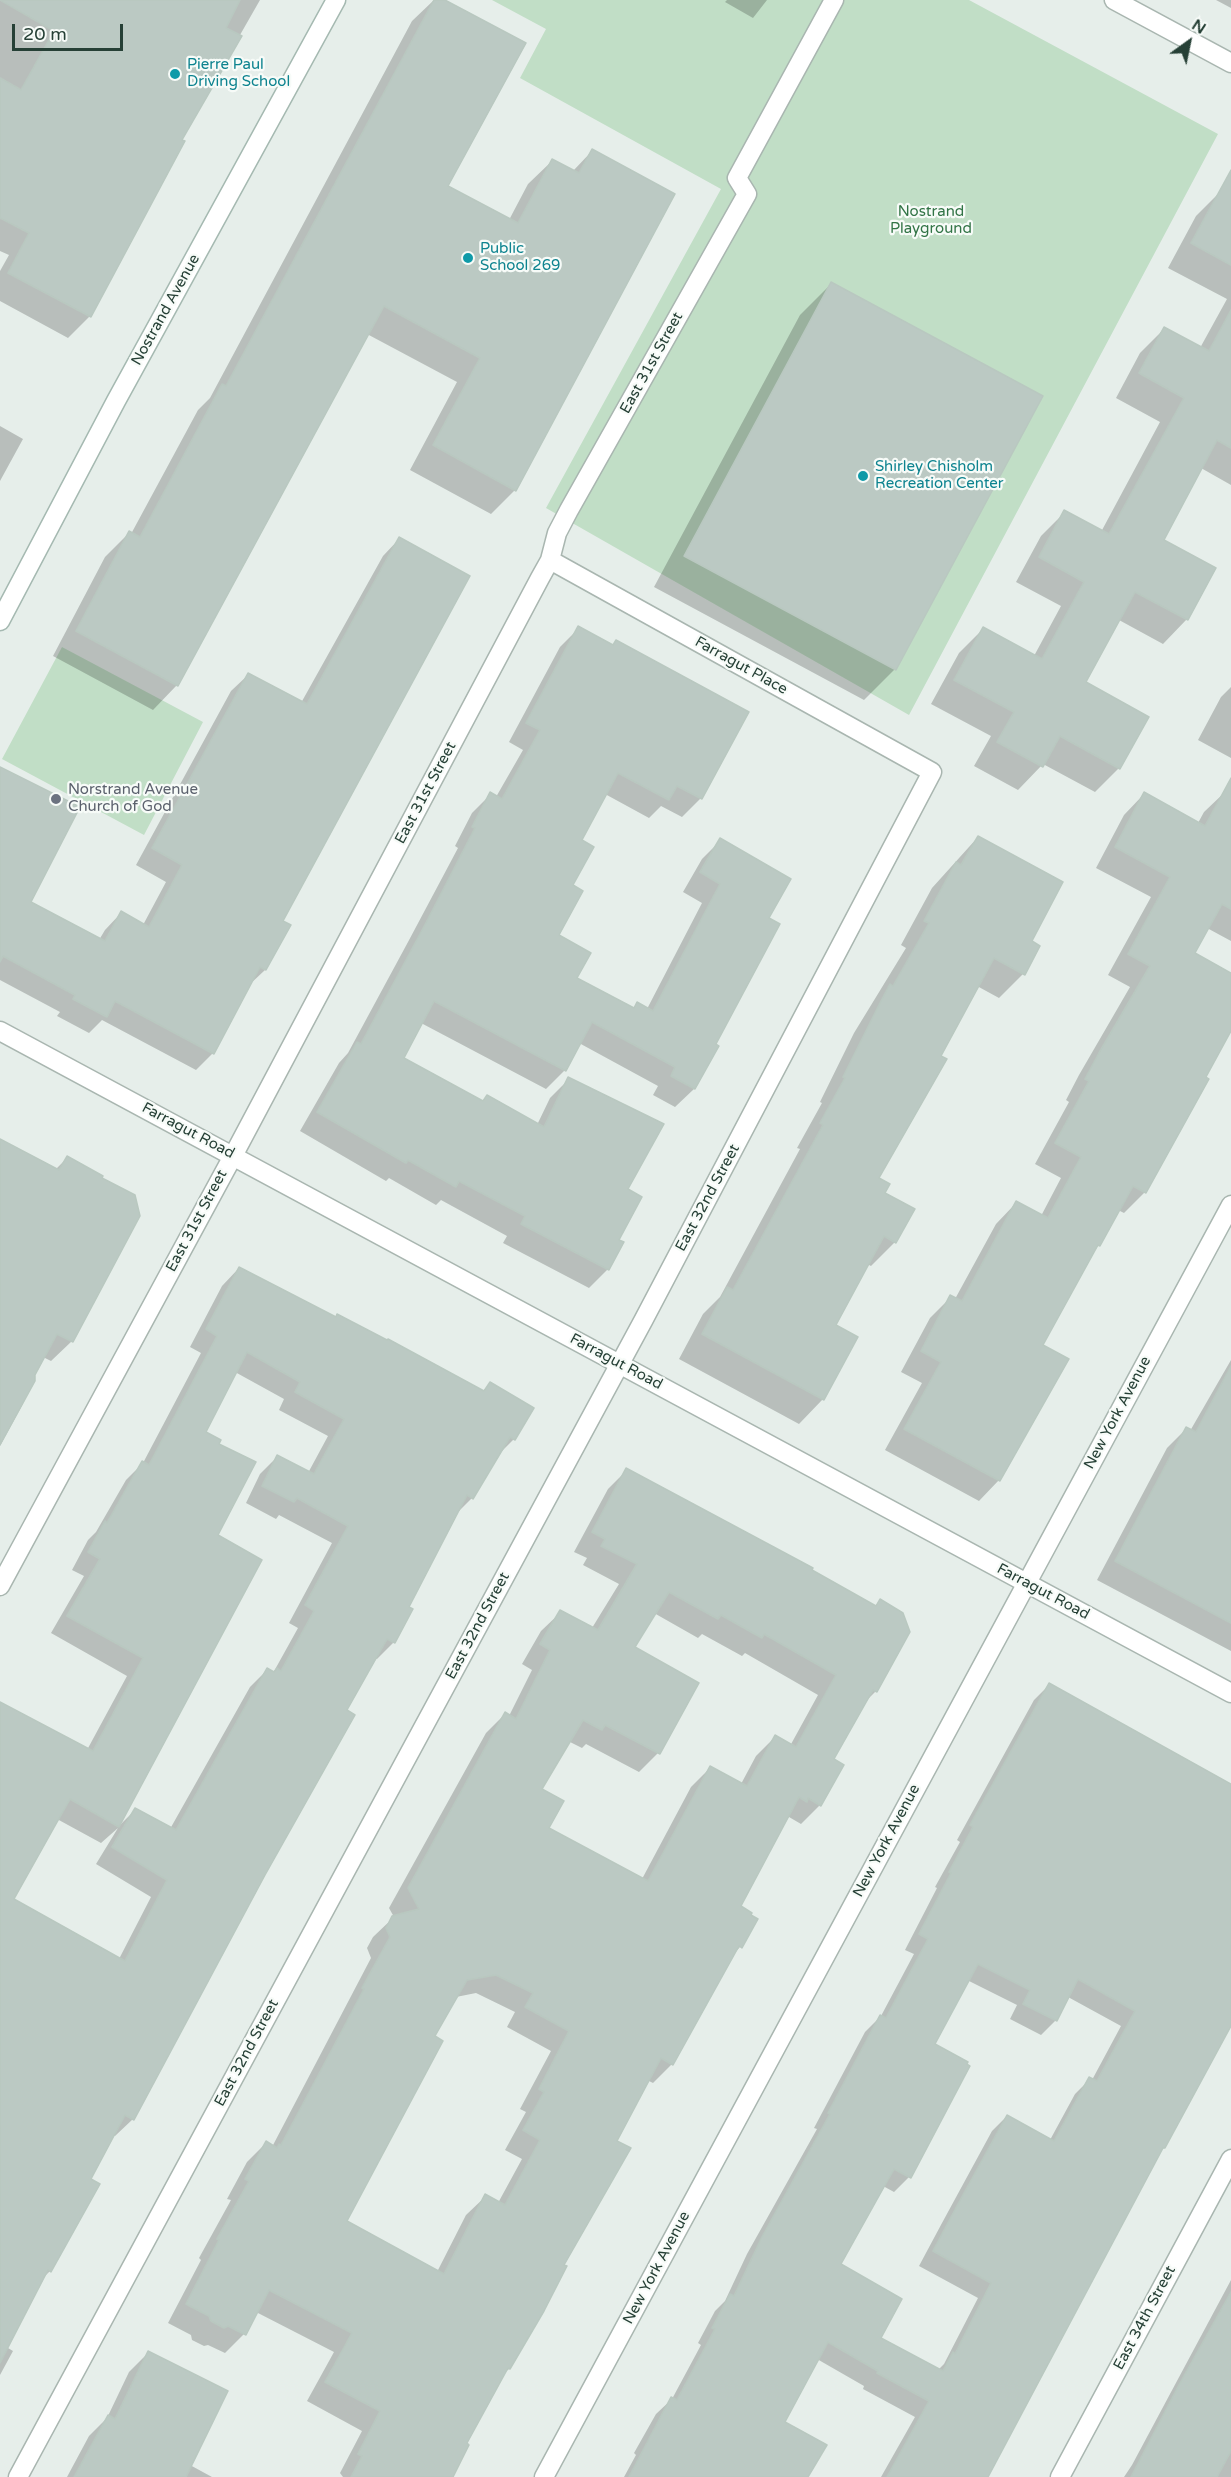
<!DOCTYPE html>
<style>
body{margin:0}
#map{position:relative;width:1231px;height:2477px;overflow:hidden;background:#e6eeea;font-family:"Varela Round",sans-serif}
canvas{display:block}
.north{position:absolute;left:1159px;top:12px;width:60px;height:60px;-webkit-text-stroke:4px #f7fbf8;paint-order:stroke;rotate:33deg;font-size:16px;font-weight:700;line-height:24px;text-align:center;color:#264036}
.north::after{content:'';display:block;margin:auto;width:21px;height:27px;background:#264036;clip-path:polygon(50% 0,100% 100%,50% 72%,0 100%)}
.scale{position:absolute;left:12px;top:24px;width:111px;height:27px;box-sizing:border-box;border:3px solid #264036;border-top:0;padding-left:8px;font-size:18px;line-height:21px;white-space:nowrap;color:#264036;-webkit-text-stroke:4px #f7fbf8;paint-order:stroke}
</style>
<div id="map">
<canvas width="1231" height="2477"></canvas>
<div class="north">N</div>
<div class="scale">20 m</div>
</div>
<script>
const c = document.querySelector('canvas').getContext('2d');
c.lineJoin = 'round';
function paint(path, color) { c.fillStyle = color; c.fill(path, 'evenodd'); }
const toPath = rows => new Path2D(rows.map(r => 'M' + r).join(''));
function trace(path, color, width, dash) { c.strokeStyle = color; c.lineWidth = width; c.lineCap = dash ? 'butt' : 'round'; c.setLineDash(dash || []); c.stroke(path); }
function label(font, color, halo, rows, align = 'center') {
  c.font = font + ' "Varela Round",sans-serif'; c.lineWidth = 4.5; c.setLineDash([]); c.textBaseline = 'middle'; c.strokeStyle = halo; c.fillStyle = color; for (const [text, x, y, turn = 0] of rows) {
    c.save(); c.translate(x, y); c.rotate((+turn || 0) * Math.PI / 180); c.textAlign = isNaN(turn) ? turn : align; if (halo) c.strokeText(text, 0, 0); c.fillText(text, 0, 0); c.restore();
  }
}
const green = toPath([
 [492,0,969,0,1218,134,909,715,546,508,721,189,520,78,546,29],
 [62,647,203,722,144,835,2,759]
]);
const shadow = toPath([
 [0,0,260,0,180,140,90,316,68,338,0,301,0,271,9,255,0,251],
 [434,0,442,0,446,187,509,220,528,184,553,160,573,171,592,151,515,490,491,514,410,470,457,382,367,334,177,685,153,710,53,656,105,557,129,533,131,534,198,410,210,398,412,21],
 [727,0,767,0,753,18,725,2],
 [1216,0,1231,0,1231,8],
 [1220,192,1231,197,1231,485,1201,468,1162,541,1214,569,1187,619,1163,644,1119,620,1084,683,1119,768,1095,792,1043,764,1018,790,974,766,991,736,931,704,959,653,983,629,1034,656,1061,606,1016,582,1041,536,1065,512,1101,532,1160,422,1116,398,1140,353,1164,329,1200,348,1227,299,1168,268,1196,216],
 [831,284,895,669,864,700,654,587,800,315],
 [0,426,23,439,0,481],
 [399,539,265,970,248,986,213,1053,196,1070,102,1020,89,1033,57,1016,60,1012,0,980,0,769,29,903,99,940,105,930,121,913,143,925,166,882,136,865,231,691,248,675,301,703,383,556],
 [579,628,701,798,682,817,661,806,649,818,605,794,580,841,571,886,557,935,575,979,632,1009,637,1004,647,1009,702,903,683,892,702,859,721,840,767,919,714,1045,717,1047,694,1089,675,1107,653,1095,658,1086,579,1043,565,1070,546,1089,421,1023,402,1058,481,1102,487,1097,537,1125,550,1098,569,1079,617,1240,608,1269,589,1288,503,1243,507,1236,441,1200,436,1205,389,1178,386,1181,300,1131,339,1063,348,1053,408,942,458,848,455,846,472,813,491,794,496,797,523,750,509,742,560,647],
 [1231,687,1231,758,1198,740,1221,697],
 [1225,792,1231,795,1231,941,1207,928,1193,954,1231,975,1231,1028,1203,1078,1207,1080,1145,1192,1124,1213,1118,1210,1099,1245,1092,1252,1041,1346,999,1480,979,1501,885,1450,922,1383,901,1372,930,1318,951,1297,955,1299,996,1224,1016,1203,1041,1216,1061,1178,1035,1164,1069,1102,1066,1100,1079,1075,1130,987,1108,975,1151,897,1096,868,1124,815,1144,794,1198,823,1204,812],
 [978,837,1030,942,1023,974,999,998,977,986,877,1178,883,1194,895,1242,871,1266,867,1264,834,1326,823,1399,799,1424,679,1359,703,1314,720,1297,800,1149,797,1148,822,1103,820,1102,854,1033,906,948,901,945,932,888],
 [0,1141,55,1170,67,1158,72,1341,51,1361,43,1357,23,1399,25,1400,0,1446],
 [239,1268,482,1392,490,1384,514,1439,496,1457,472,1498,454,1516,407,1607,394,1642,377,1659,374,1658,345,1710,263,1874,133,2119,115,2136,113,2135,89,2180,50,2271,40,2281,3,2345,13,2351,0,2375,0,1716,87,1750,127,1676,51,1633,84,1576,72,1570,88,1540,96,1532,126,1480,143,1463,201,1353,190,1347,222,1286],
 [235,1372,284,1399,279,1410,328,1436,308,1473,277,1457,260,1474,246,1503,276,1519,279,1515,332,1543,289,1623,298,1628,273,1673,267,1670,250,1687,170,1829,135,1810,118,1827,259,1560,216,1535,217,1445,204,1432],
 [57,1819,101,1843,118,1828,96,1864,151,1897,119,1959,12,1900],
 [1231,1360,1231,1651,1097,1580,1167,1448,1186,1429,1190,1431],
 [627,1470,874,1607,880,1601,876,1691,862,1705,832,1760,820,1805,801,1824,789,1817,786,1820,739,1907,756,1920,740,1947,732,1956,672,2064,653,2083,647,2080,615,2141,562,2266,509,2369,502,2375,465,2444,451,2477,343,2477,340,2473,362,2431,307,2401,334,2352,256,2312,244,2334,225,2353,208,2345,204,2346,192,2340,191,2335,168,2323,201,2260,199,2258,231,2200,227,2199,247,2162,266,2143,272,2147,371,1958,367,1948,373,1937,394,1917,389,1908,486,1733,505,1714,509,1716,532,1670,522,1664,541,1631,561,1612,592,1628,619,1584,583,1565,587,1558,574,1552,608,1489],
 [654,1613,698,1638,702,1634,742,1656,745,1653,818,1695,790,1746,775,1737,756,1756,741,1784,710,1768,691,1787,642,1879,547,1829,540,1789,568,1741,582,1748,586,1744,639,1772,658,1753,697,1684,633,1648],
 [476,1993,515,2012,507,2027,551,2051,520,2109,526,2112,505,2150,522,2159,498,2203,486,2196,466,2215,437,2272,345,2222,433,2037,456,1997],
 [1049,1685,1231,1786,1231,2023,1164,2148,1159,2152,1031,2395,985,2477,881,2477,915,2417,863,2389,864,2386,817,2359,783,2423,808,2477,624,2477,636,2455,634,2453,656,2414,672,2399,701,2345,698,2343,715,2311,725,2301,747,2254,817,2129,814,2128,865,2032,881,2016,914,1954,905,1950,937,1888,935,1887,960,1842,957,1840,1034,1700],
 [967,1980,1017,2005,1010,2019,1041,2035,1056,2020,1068,1997,1121,2026,1092,2080,1090,2079,1075,2094,1050,2140,1007,2116,992,2131,942,2223,919,2266,978,2298,944,2364,938,2370,878,2338,839,2264,883,2186,894,2192,909,2177,933,2045],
 [1231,2280,1231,2477,1124,2477,1132,2465],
 [148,2353,190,2465,212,2477,67,2477,89,2436,107,2418,129,2372]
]);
const building = toPath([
 [0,0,240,0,226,28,242,36,182,140,185,141,91,317,8,273,29,233,0,218,0,78,21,90,54,31,0,0],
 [434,0,445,0,526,43,448,186,518,223,552,159,579,173,592,149,675,194,516,491,433,445,480,358,384,306,178,686,76,631,129,531,140,537,222,384,226,386,434,0],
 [1231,170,1231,265,1191,243,1231,170],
 [831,282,1043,396,896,670,684,556,831,282],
 [1231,310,1231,448,1217,440,1164,540,1216,568,1188,620,1135,592,1086,682,1149,717,1120,769,1060,736,1043,767,997,742,1014,712,954,680,983,627,1042,659,1084,582,1039,557,1064,510,1109,534,1184,398,1139,373,1164,327,1209,351,1231,310],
 [399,537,470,576,283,921,291,925,266,970,260,967,214,1054,115,1001,107,1017,73,999,75,995,3,956,0,962,0,767,80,807,31,902,105,941,121,911,149,927,182,865,152,848,248,673,307,704,399,537],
 [578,626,613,645,616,640,749,712,702,799,677,786,669,800,618,773,582,840,594,847,573,885,583,891,559,935,591,953,577,978,634,1008,637,1002,653,1011,720,884,700,872,720,838,791,879,769,918,780,924,716,1044,719,1046,695,1089,671,1076,675,1067,592,1022,566,1071,434,1001,404,1058,483,1101,487,1095,544,1127,568,1077,664,1124,628,1189,642,1197,619,1240,624,1242,609,1270,521,1224,525,1216,459,1181,456,1187,408,1160,406,1163,317,1112,357,1042,361,1044,427,921,475,828,472,827,490,792,502,799,540,730,526,723,578,626],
 [1231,778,1231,909,1222,904,1195,953,1231,973,1231,1031,1206,1077,1209,1079,1146,1193,1133,1186,1100,1246,1098,1245,1043,1345,1069,1359,1000,1481,904,1429,941,1362,921,1351,950,1295,962,1301,1016,1201,1048,1218,1081,1157,1055,1143,1089,1081,1085,1079,1099,1053,1150,966,1128,954,1170,877,1115,847,1144,792,1205,826,1231,778],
 [978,836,1063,882,1032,941,1040,946,1025,975,994,958,941,1056,947,1059,879,1178,890,1184,885,1193,915,1209,896,1243,884,1236,836,1325,858,1337,824,1400,702,1334,727,1287,733,1290,823,1125,820,1123,845,1078,843,1077,878,1007,890,984,893,986,929,923,924,921,956,862,961,865,978,836],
 [0,1139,59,1170,67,1156,103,1176,102,1178,135,1195,140,1216,73,1342,57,1334,35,1375,35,1381,0,1445,0,1139],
 [239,1267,336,1317,337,1314,387,1340,388,1339,484,1391,490,1382,534,1408,515,1440,510,1437,473,1499,467,1495,409,1607,413,1609,395,1643,387,1639,347,1710,355,1715,265,1875,134,2120,125,2115,91,2179,100,2184,51,2272,48,2270,0,2363,0,1702,93,1751,143,1658,67,1616,100,1559,88,1552,105,1521,107,1523,142,1461,149,1465,217,1336,206,1329,239,1267],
 [247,1352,300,1382,295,1392,344,1419,314,1474,277,1455,262,1486,294,1502,297,1498,348,1526,305,1605,314,1611,281,1671,277,1668,274,1672,267,1668,176,1830,135,1808,112,1847,167,1880,125,1961,14,1899,70,1799,119,1827,262,1560,218,1535,256,1462,219,1444,221,1440,206,1432,247,1352],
 [1231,1366,1231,1623,1115,1561,1186,1427,1196,1432,1231,1366],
 [626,1468,813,1568,812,1570,876,1606,880,1599,903,1613,910,1632,877,1692,873,1690,834,1759,844,1765,821,1806,808,1798,807,1802,799,1797,741,1906,752,1913,751,1915,758,1919,742,1948,739,1946,673,2065,661,2058,617,2141,631,2148,564,2265,567,2266,544,2311,510,2369,508,2368,467,2443,469,2445,453,2477,351,2477,362,2456,358,2454,380,2411,325,2382,352,2333,269,2290,246,2335,228,2326,224,2328,211,2321,209,2316,186,2304,219,2240,217,2239,249,2181,245,2179,266,2141,277,2148,279,2144,281,2145,344,2027,364,1989,362,1988,390,1937,386,1928,392,1916,419,1909,408,1888,505,1712,516,1719,550,1650,540,1644,560,1610,598,1630,637,1564,601,1546,605,1539,592,1532,626,1468],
 [669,1592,718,1619,721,1615,762,1638,764,1634,836,1675,796,1747,775,1735,747,1786,710,1766,648,1881,549,1828,564,1801,542,1789,583,1720,602,1730,605,1725,660,1754,699,1683,635,1647,669,1592],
 [496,1975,533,1993,525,2007,569,2031,539,2089,544,2092,523,2130,540,2140,505,2205,485,2194,444,2274,347,2221,443,2041,435,2036,467,1980,496,1975],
 [1049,1683,1231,1784,1231,2026,1165,2148,1163,2148,988,2477,887,2477,929,2401,877,2373,878,2371,828,2342,785,2422,827,2445,808,2477,629,2477,671,2397,677,2400,715,2329,712,2328,730,2294,734,2296,762,2237,830,2114,828,2113,880,2015,886,2018,928,1939,919,1934,951,1873,949,1872,973,1827,970,1825,1049,1683],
 [978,1964,1030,1990,1023,2004,1057,2021,1078,1979,1135,2011,1097,2081,1089,2077,1054,2141,1007,2115,957,2206,933,2251,991,2283,955,2354,953,2352,943,2371,881,2338,902,2299,841,2264,894,2169,911,2178,970,2066,967,2064,968,2062,935,2044,978,1964],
 [1231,2292,1231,2451,1217,2477,1131,2477,1179,2385,1231,2292],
 [148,2351,228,2391,186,2477,74,2477,108,2415,115,2419,148,2351]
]);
const street = toPath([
 [1114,0,1231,63],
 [0,1031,1231,1693],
 [0,1586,233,1156,540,578,550,560,557,533,569,510,747,194,737,178,834,0],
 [18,2477,643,1321,932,772,550,560],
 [544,2477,1231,1205],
 [1060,2477,1231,2159]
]);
const secondary = toPath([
 [0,621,116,401,336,0]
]);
const markers = [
 [175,74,6,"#0f9aa8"],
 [468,258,6,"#0f9aa8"],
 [863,476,6,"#0f9aa8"],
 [56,799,6,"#6b7280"]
];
const cultureNames = [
 ["Pierre Paul",187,65],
 ["Driving School",187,82],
 ["Public",480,249],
 ["School 269",480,266],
 ["Shirley Chisholm",875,467],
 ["Recreation Center",875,484]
];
const parkNames = [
 ["Nostrand",931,212],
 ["Playground",931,229]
];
const streetNames = [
 ["Nostrand Avenue",166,310,-61],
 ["East 31st Street",652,363,-61],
 ["Farragut Place",741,666,29],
 ["East 31st Street",426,793,-62],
 ["Farragut Road",188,1131,28],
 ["East 32nd Street",708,1198,-62],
 ["East 31st Street",197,1221,-62],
 ["Farragut Road",616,1362,28],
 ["New York Avenue",1118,1413,-62],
 ["Farragut Road",1043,1592,28],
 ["East 32nd Street",478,1626,-62],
 ["New York Avenue",887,1841,-62],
 ["East 32nd Street",247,2053,-62],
 ["New York Avenue",657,2268,-62],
 ["East 34th Street",1145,2318,-62]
];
const worshipNames = [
 ["Norstrand Avenue",68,790],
 ["Church of God",68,807]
];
paint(green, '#c1dec6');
paint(shadow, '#0003');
paint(building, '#bbc9c3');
trace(building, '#b9c8c0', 1.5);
trace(street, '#a9b6b0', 21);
trace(secondary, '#a5b9b1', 21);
trace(street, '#fff', 18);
trace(secondary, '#fff', 18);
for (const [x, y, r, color] of markers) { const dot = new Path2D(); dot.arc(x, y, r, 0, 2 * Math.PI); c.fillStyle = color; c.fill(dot); trace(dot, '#f7fbf8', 2); }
label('15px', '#0d838f', '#f7fbf8', cultureNames, 'left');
label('15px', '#327446', '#f7fbf8', parkNames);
label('15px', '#264036', '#f7fbf8', streetNames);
label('15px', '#5b616d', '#f7fbf8', worshipNames, 'left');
</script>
